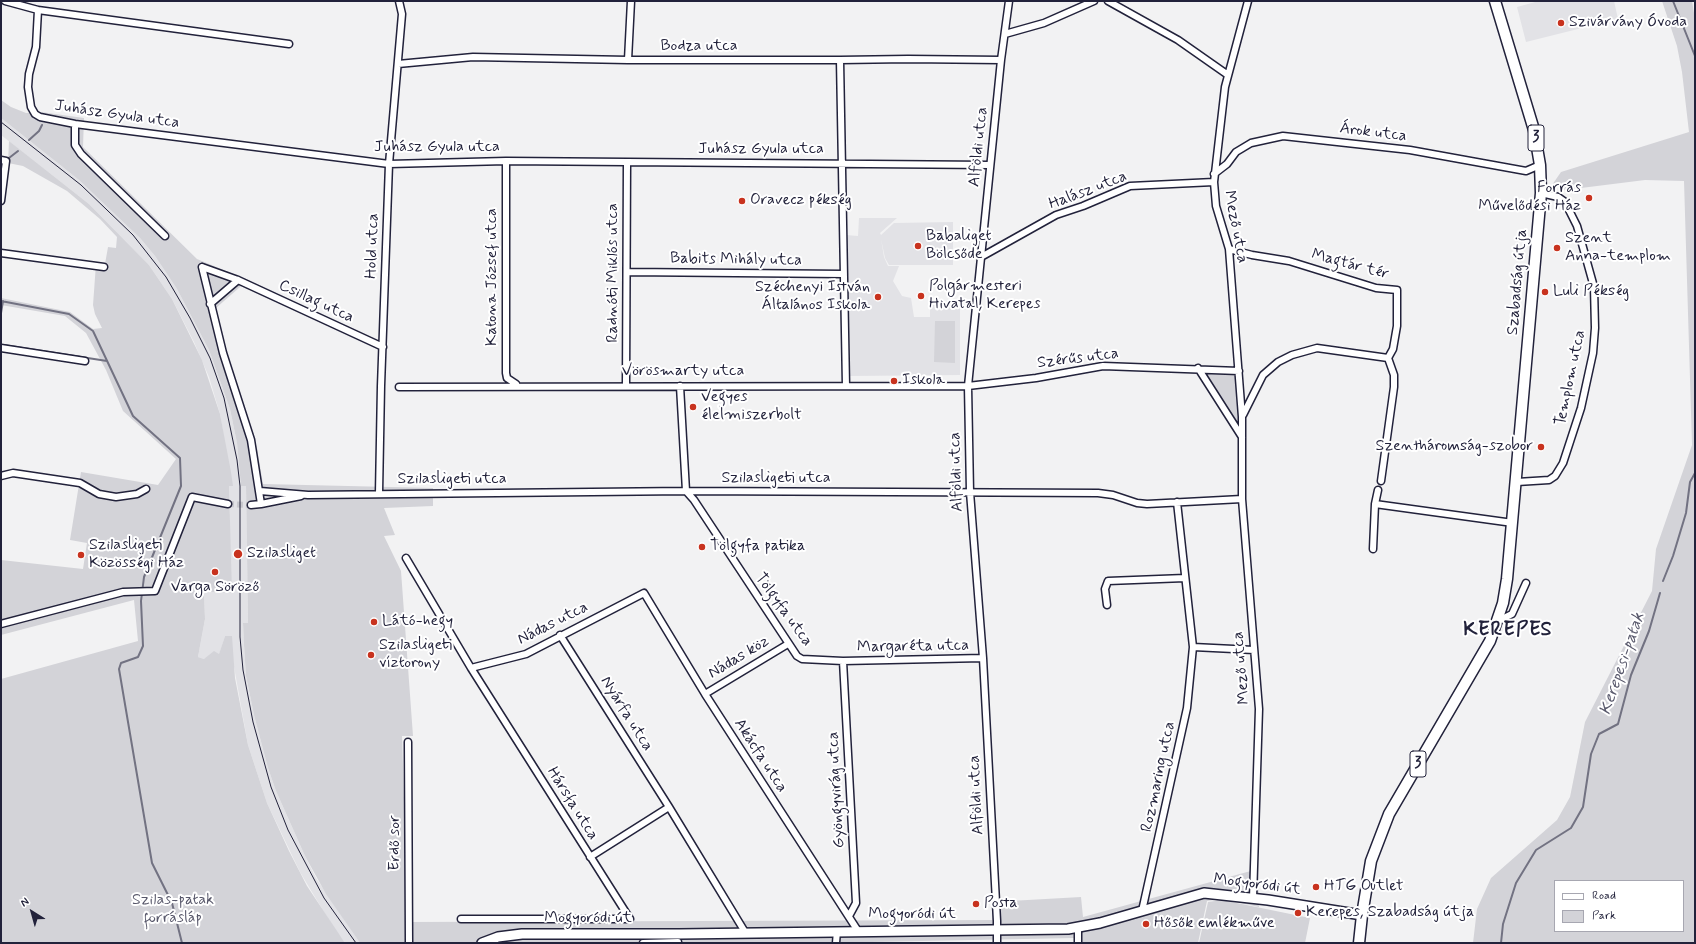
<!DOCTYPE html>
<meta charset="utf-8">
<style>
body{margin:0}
#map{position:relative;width:1696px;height:944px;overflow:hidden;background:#f2f2f3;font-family:Mynerve,sans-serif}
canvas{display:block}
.frame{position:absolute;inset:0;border:2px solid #22223b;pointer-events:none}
.legend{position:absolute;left:1554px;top:880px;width:130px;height:52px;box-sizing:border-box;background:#fff;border:1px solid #a7a7b1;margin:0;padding:5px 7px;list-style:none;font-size:12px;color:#22223b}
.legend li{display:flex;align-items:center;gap:8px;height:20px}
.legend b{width:20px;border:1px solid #a7a7b1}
.north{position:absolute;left:12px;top:892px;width:40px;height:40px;-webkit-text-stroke:3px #fff;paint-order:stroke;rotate:323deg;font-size:11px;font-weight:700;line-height:16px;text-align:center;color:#22223b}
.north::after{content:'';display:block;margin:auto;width:14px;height:18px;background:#22223b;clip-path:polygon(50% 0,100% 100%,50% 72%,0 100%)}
</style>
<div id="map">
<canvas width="1696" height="944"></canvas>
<div class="frame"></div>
<ul class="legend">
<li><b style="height:5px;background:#fff"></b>Road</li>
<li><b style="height:11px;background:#d3d3d8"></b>Park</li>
</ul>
<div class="north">N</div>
</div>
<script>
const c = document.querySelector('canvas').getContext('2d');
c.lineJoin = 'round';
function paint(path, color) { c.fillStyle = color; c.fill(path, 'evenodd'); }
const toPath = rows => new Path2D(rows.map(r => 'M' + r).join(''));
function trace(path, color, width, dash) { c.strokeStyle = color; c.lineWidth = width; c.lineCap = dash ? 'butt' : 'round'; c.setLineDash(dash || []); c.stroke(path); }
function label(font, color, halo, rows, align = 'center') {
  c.font = font + ' Mynerve,sans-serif'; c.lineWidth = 4; c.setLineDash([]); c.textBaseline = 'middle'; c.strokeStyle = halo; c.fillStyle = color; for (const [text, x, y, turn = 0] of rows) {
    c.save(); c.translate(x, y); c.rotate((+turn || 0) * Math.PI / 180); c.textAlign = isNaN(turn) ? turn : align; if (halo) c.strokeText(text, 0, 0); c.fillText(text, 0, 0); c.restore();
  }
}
const built = toPath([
 [1539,1,1614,1,1618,19,1526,42,1517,7],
 [1,118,79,180,140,238,155,256,177,289,209,350,230,409,237,443,241,486,246,486,248,623,243,624,244,645,246,676,254,715,268,768,276,791,305,856,316,878,360,943,345,943,333,927,300,872,267,803,248,745,233,661,225,636,219,655,204,659,198,657,205,619,204,592,231,593,229,486,232,486,220,414,209,377,194,342,172,299,149,265,89,204,1,135],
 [859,218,897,218,880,233,881,235,894,223,953,222,953,265,889,265,885,258,881,239,884,257,888,266,899,266,893,281,902,296,911,298,914,317,930,317,930,305,960,305,960,375,849,376,849,289,846,235,858,236]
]);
const green = toPath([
 [1662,1,1692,1,1695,19,1695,943,1473,943,1477,909,1491,878,1557,820,1570,797,1585,722,1652,591,1656,549,1692,445,1684,181,1645,180,1565,190,1552,185,1561,172,1689,132,1682,72,1677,46],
 [1555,881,1683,881,1683,931,1555,931],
 [1,100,11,107,26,113,41,112,84,118,83,147,197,259,248,280,216,308,226,354,257,448,263,484,433,488,433,506,384,508,395,535,384,536,401,571,413,736,402,736,408,922,992,920,992,902,1081,897,1083,917,1258,869,1259,907,1222,899,1207,901,1198,943,1074,943,1074,938,821,943,360,943,326,894,305,856,276,791,268,768,254,715,246,676,244,645,243,623,248,623,246,486,241,486,237,443,230,409,209,350,177,289,155,256,140,238,79,180,1,118],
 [9,141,89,204,149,265,172,299,202,360,220,414,231,472,233,486,229,486,232,593,204,592,205,619,198,657,204,659,214,651,219,654,225,636,232,636,235,678,248,745,267,803,289,851,307,886,345,943,1,943,1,679,138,641,134,600,1,635,1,560,83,569,87,543,70,540,81,472,158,485,176,459,123,411,106,370,86,333,65,316,1,305,1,298,70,312,93,329,102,328,95,314,93,305,96,264,105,264,108,247,116,248,117,237,100,219,67,191,23,166,8,163],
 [935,321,955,321,955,363,934,362],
 [1198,368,1239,371,1242,437],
 [1222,900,1310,918,1305,943,1199,943,1208,902]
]);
const stream = toPath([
 [1673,1,1695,56],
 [29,140,39,131,42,125],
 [9,158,18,151],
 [1,176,2,165],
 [1,301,69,314,93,331,133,416,180,458,181,486,144,577,141,601,143,646,138,657,121,663,119,669,152,863,172,903,182,943],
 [1,313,3,301],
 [4,345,107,361],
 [1663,581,1673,556,1686,513,1690,482,1695,473],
 [1501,943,1503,924,1516,883,1536,850,1571,828,1583,807,1591,754,1599,734,1618,724,1631,675,1649,631,1660,593]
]);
const streetTunnel = toPath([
 [228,504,251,505]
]);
const street = toPath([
 [5,1,38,10,289,44],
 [1108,1,1178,40,1228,75],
 [1248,1,1225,87,1214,182,1216,206,1229,249,1242,417,1242,499,1259,709,1253,898],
 [38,10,36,47,29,74,28,87,31,107,35,114,40,117,75,124,389,164,506,161,990,165],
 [1005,34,1044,23,1094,1],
 [628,60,631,1],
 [840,60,846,386],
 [398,64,473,57,628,60,840,60,908,59,1001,60],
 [75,124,75,145,81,154,165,236],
 [1,160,6,161,1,201],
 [506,161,506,373,507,378,516,384],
 [1214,174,1227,164,1236,152,1251,143,1283,136,1410,150,1526,171,1540,165],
 [1229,249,1252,255,1289,261,1376,288,1397,290,1397,326,1393,349,1388,358,1394,375,1394,387,1381,481],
 [1,253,104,267],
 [981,257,1056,215,1083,206,1130,186,1214,182],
 [202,267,223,353,251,440,261,504,251,505],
 [202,267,238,280,383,347],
 [628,272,844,274],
 [210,304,238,280],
 [1,348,85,361],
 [1198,368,1242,437],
 [626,385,627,162],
 [680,386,686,491,694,500,797,656,802,659,843,661,983,658],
 [399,387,968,386,1036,378,1103,366,1239,371],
 [1243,415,1263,375,1278,362,1292,355,1317,348,1388,358],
 [1,476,13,473,80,483,99,494,116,497,137,494,146,489],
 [1517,482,1549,480,1555,476,1563,463,1581,408,1593,353,1595,328,1594,287,1577,226,1565,202,1558,197,1541,193],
 [260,491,308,495,686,491,1098,493,1113,495,1137,503,1147,504,1242,499],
 [379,493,381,386,389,164,402,14,399,1],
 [261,504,301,496],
 [1375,504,1513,523],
 [1373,549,1375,504,1378,490],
 [406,558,471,668,630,919],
 [1107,605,1105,589,1108,581,1185,578],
 [1498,621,1512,614,1526,583],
 [1,624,123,592,155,591,192,497,228,504],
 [560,635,669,807,745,932],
 [1193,647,1254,650],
 [843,661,856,903,849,916],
 [471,668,526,654,644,593,705,694,858,931],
 [705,694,788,644],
 [408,742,409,943],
 [590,857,669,807],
 [1142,911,1187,708,1193,647,1177,502],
 [461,919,630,919],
 [643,943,678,942],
 [836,943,837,931],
 [997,943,997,921,983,658,970,492,968,386,1001,60,1009,1],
 [1078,943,1078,927]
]);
const secondary = toPath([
 [482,943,498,937,522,934,679,934,1068,929,1100,923,1204,893,1268,900,1362,915]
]);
const primary = toPath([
 [1359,943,1362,915,1371,861,1389,814,1490,641,1503,603,1507,579,1541,193,1540,165,1534,130,1495,1]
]);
const tram = toPath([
 [1,122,81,185,133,235,166,277,190,318,210,358,224,398,237,460,240,486,240,637,243,670,253,722,271,787,288,830,324,898,356,943]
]);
const markers = [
 [1561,23,4,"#c8321e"],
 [1589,198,4,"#c8321e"],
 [742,201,4,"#c8321e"],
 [918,246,4,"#c8321e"],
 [1557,248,4,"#c8321e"],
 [1545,292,4,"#c8321e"],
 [921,296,4,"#c8321e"],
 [878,297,4,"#c8321e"],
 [894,381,4,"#c8321e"],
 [693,407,4,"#c8321e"],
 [1541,447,4,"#c8321e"],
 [702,547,4,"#c8321e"],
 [238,554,5,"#c8321e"],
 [81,555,4,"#c8321e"],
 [215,572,4,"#c8321e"],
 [374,622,4,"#c8321e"],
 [371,655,4,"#c8321e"],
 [1316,887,4,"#c8321e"],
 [976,904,4,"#c8321e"],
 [1298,913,4,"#c8321e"],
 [1146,924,4,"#c8321e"]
];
const shields = [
 [1536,138,16],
 [1418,764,16]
];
const shieldNames = [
 ["3",1536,138],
 ["3",1418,764]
];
const poiNames = [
 ["Szivárvány Óvoda",1569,23],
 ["Forrás",1581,189,"right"],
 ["Művelődési Ház",1581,207,"right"],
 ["Oravecz pékség",750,201],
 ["Babaliget",926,237],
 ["Bölcsőde",926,255],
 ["Szent",1565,239],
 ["Anna-templom",1565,257],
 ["Polgármesteri",929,287],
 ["Hivatal, Kerepes",929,305],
 ["Széchenyi István",870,288,"right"],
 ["Általános Iskola",870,306,"right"],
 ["Luli Pékség",1553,292],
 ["Iskola",902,381],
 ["Vegyes",701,398],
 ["élelmiszerbolt",701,416],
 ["Szentháromság-szobor",1533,447,"right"],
 ["Szilasligeti",89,546],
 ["Közösségi Ház",89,564],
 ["Tölgyfa patika",710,547],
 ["Szilasliget",247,554],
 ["Varga Söröző",215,588,"center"],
 ["Látó-hegy",382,622],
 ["Szilasligeti",379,646],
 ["víztorony",379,664],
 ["HTG Outlet",1324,887],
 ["Posta",984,904],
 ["Kerepes, Szabadság útja",1306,913],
 ["Hősők emlékműve",1154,924]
];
const streetNames = [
 ["Bodza utca",699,47],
 ["Juhász Gyula utca",117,115,8],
 ["Árok utca",1373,133,7],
 ["Alföldi utca",979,147,-84],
 ["Juhász Gyula utca",437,148],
 ["Juhász Gyula utca",761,150],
 ["Halász utca",1088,191,-21],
 ["Mező utca",1235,227,79],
 ["Hold utca",373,246,-88],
 ["Babits Mihály utca",736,260,1],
 ["Magtár tér",1350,265,15],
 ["Radnóti Miklós utca",614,273,-90],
 ["Katona József utca",493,277,-90],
 ["Szabadság útja",1518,282,-85],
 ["Csillag utca",316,302,25],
 ["Szérűs utca",1078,359,-7],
 ["Vörösmarty utca",683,372],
 ["Templom utca",1571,378,-78],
 ["Alföldi utca",957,472,-92],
 ["Szilasligeti utca",776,479],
 ["Szilasligeti utca",452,480],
 ["Tölgyfa utca",783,610,54],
 ["Nádas utca",553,624,-27],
 ["Margaréta utca",913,647,-1],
 ["Nádas köz",739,658,-31],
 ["Mező utca",1242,668,-95],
 ["Nyárfa utca",626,714,58],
 ["Akácfa utca",760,756,57],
 ["Rozmaring utca",1159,777,-78],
 ["Gyöngyvirág utca",837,790,-93],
 ["Alföldi utca",977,795,-93],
 ["Hársfa utca",572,804,58],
 ["Erdő sor",396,843,-90],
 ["Mogyoródi út",1257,885,7],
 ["Mogyoródi út",912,915],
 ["Mogyoródi út",588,919]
];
const parkNames = [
 ["Szilas-patak",173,901],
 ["forrásláp",173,919]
];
const waterNames = [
 ["Kerepesi-patak",1623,664,-71]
];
const districtNames = [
 ["KEREPES",1508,631]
];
paint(built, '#e2e2e6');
paint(green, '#d3d3d8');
trace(stream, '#727282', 2);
trace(streetTunnel, '#c8c8ce', 6, [6, 3]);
trace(street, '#22223b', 9);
trace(secondary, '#22223b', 12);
trace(primary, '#22223b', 13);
trace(street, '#fff', 6);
trace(secondary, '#fff', 9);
trace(primary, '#fff', 10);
trace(tram, '#22223b', 1);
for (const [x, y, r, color] of markers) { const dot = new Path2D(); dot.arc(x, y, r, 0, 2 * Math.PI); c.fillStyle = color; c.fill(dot); trace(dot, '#fff', 1.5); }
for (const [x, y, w] of shields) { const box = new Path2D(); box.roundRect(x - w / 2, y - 13, w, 26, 3); c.fillStyle = '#fff'; c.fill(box); trace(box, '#22223b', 1); }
label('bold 15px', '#22223b', null, shieldNames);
label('16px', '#22223b', '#fff', poiNames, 'left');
label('16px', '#22223b', '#fff', streetNames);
label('16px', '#57576a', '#fff', parkNames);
label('italic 17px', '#58586b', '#fff', waterNames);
c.letterSpacing = '1px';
label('bold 20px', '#22223b', '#fff', districtNames);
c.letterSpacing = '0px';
</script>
